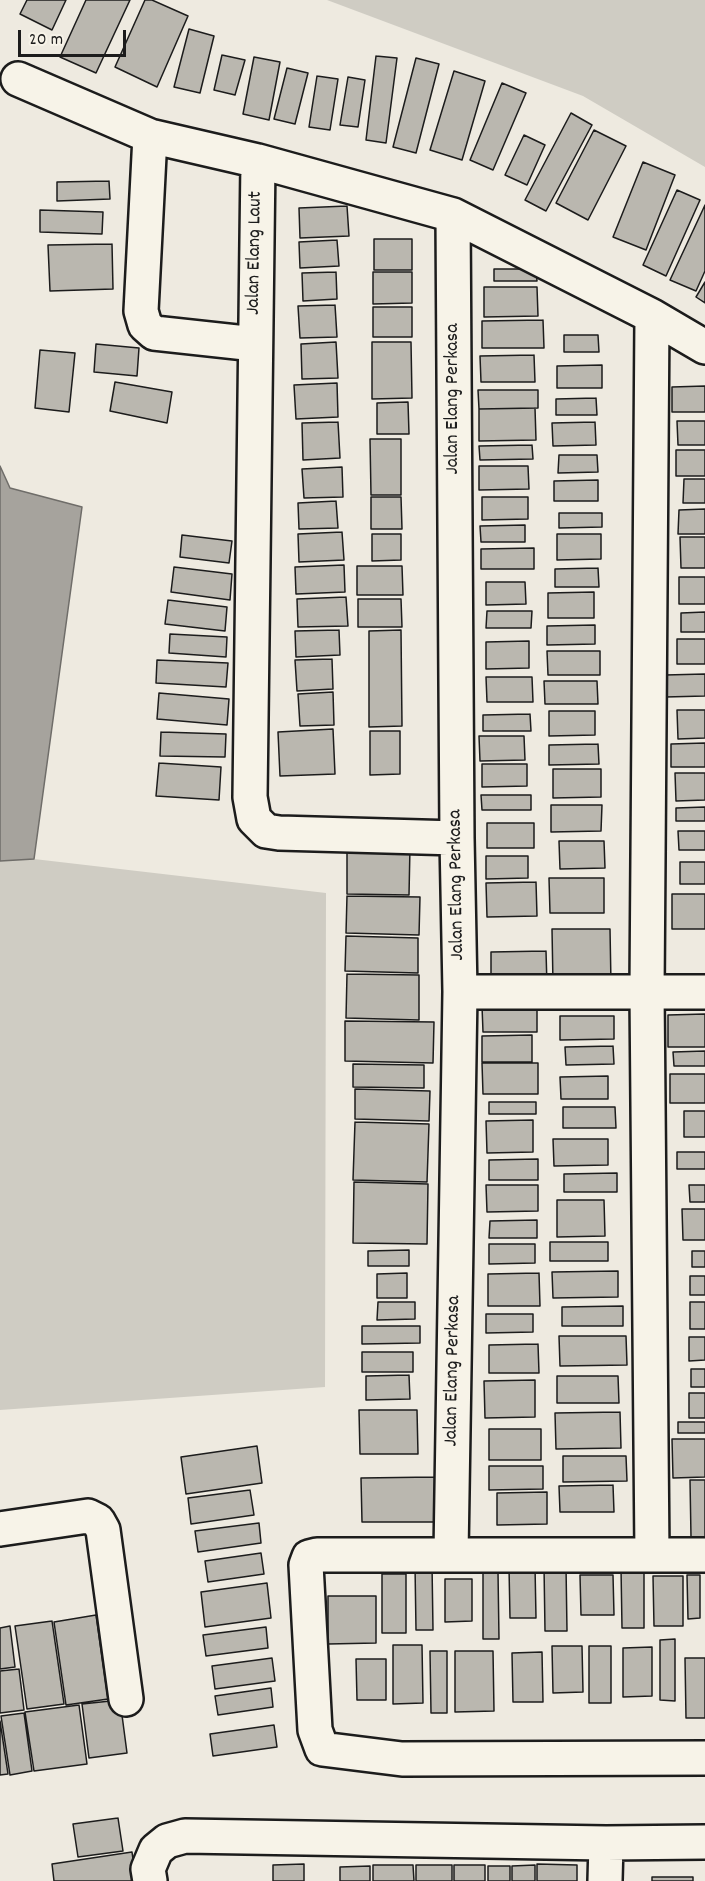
<!DOCTYPE html>
<style>
body{margin:0}
#map{position:relative;width:705px;height:1881px;overflow:hidden;background:#eeeae0;font-family:Dekko,sans-serif}
canvas{display:block}
.scale{position:absolute;left:18px;top:30px;width:108px;height:27px;box-sizing:border-box;border:3px solid #1c1c1c;border-top:0;padding-left:8px;font-size:18px;line-height:21px;white-space:nowrap;color:#1c1c1c;-webkit-text-stroke:4px #f7f3e8;paint-order:stroke}
</style>
<div id="map">
<canvas width="705" height="1881"></canvas>
<div class="scale">20 m</div>
</div>
<script>
const c = document.querySelector('canvas').getContext('2d');
c.lineJoin = 'round';
function paint(path, color) { c.fillStyle = color; c.fill(path, 'evenodd'); }
const toPath = rows => new Path2D(rows.map(r => 'M' + r).join(''));
function trace(path, color, width, dash) { c.strokeStyle = color; c.lineWidth = width; c.lineCap = dash ? 'butt' : 'round'; c.setLineDash(dash || []); c.stroke(path); }
function label(font, color, halo, rows, align = 'center') {
  c.font = font + ' Dekko,sans-serif'; c.lineWidth = 4.5; c.setLineDash([]); c.textBaseline = 'middle'; c.strokeStyle = halo; c.fillStyle = color; for (const [text, x, y, turn = 0] of rows) {
    c.save(); c.translate(x, y); c.rotate((+turn || 0) * Math.PI / 180); c.textAlign = isNaN(turn) ? turn : align; if (halo) c.strokeText(text, 0, 0); c.fillText(text, 0, 0); c.restore();
  }
}
const green = toPath([
 [327,0,705,0,705,167,583,96],
 [34,859,326,893,325,1387,0,1410,0,861]
]);
const water = toPath([
 [0,466,10,488,82,507,34,859,0,861,0,466]
]);
const building = toPath([
 [27,0,66,0,52,30,20,14,27,0],
 [86,0,130,0,96,73,60,57,86,0],
 [145,0,152,0,188,16,157,87,115,67,145,0],
 [189,29,214,36,200,93,174,87,189,29],
 [222,55,245,60,235,95,214,90,222,55],
 [376,56,397,58,386,143,366,140,376,56],
 [254,57,280,62,269,120,243,114,254,57],
 [416,58,439,64,416,153,393,147,416,58],
 [287,68,308,73,295,124,274,119,287,68],
 [454,71,485,81,462,160,430,150,454,71],
 [317,76,338,79,330,130,309,127,317,76],
 [348,77,365,80,358,127,340,125,348,77],
 [502,83,526,93,493,170,470,160,502,83],
 [571,113,592,125,546,211,525,200,571,113],
 [594,130,626,146,588,220,556,203,594,130],
 [524,135,545,145,527,185,505,175,524,135],
 [643,162,675,175,646,250,613,237,643,162],
 [109,181,110,199,57,201,57,182,109,181],
 [677,190,700,200,666,276,643,265,677,190],
 [705,205,705,271,696,291,670,280,705,205],
 [347,206,349,236,300,238,299,208,347,206],
 [40,210,103,212,102,234,40,232,40,210],
 [374,239,412,239,412,270,374,270,374,239],
 [337,240,339,266,300,268,299,242,337,240],
 [112,244,113,289,50,291,48,245,112,244],
 [494,269,536,269,537,281,494,281,494,269],
 [336,272,337,299,303,301,302,273,336,272],
 [373,272,412,272,412,303,373,304,373,272],
 [705,282,705,303,696,297,705,282],
 [484,287,537,287,538,316,484,317,484,287],
 [335,305,337,337,300,338,298,306,335,305],
 [373,307,412,307,412,337,373,337,373,307],
 [543,320,544,348,482,348,482,321,543,320],
 [564,335,598,335,599,352,564,352,564,335],
 [336,342,338,378,302,379,301,344,336,342],
 [372,342,411,342,412,398,372,399,372,342],
 [96,344,139,348,137,376,94,372,96,344],
 [40,350,75,353,69,412,35,408,40,350],
 [534,355,535,382,481,382,480,356,534,355],
 [602,365,602,388,557,388,557,366,602,365],
 [115,382,172,392,167,423,110,411,115,382],
 [337,383,338,417,296,419,294,385,337,383],
 [705,386,705,412,672,412,672,387,705,386],
 [478,390,538,390,538,408,479,409,478,390],
 [596,398,597,415,556,415,556,399,596,398],
 [408,402,409,434,377,434,377,403,408,402],
 [535,408,536,440,479,441,479,409,535,408],
 [677,421,705,421,705,445,678,445,677,421],
 [338,422,340,458,303,460,302,423,338,422],
 [595,422,596,445,553,446,552,423,595,422],
 [370,439,401,439,401,495,371,495,370,439],
 [532,445,533,459,480,460,479,446,532,445],
 [676,450,705,450,705,476,676,476,676,450],
 [559,455,597,455,598,472,558,473,559,455],
 [479,466,528,466,529,489,479,490,479,466],
 [342,467,343,497,304,498,302,469,342,467],
 [684,479,705,479,705,503,683,503,684,479],
 [598,480,598,501,554,501,554,481,598,480],
 [371,497,401,497,402,529,371,529,371,497],
 [482,497,528,497,528,519,482,520,482,497],
 [336,501,338,528,299,529,298,503,336,501],
 [705,509,705,534,678,534,679,510,705,509],
 [559,513,602,513,602,527,559,528,559,513],
 [525,525,525,542,481,542,480,526,525,525],
 [342,532,344,560,299,562,298,534,342,532],
 [372,534,401,534,401,560,372,561,372,534],
 [557,534,601,534,601,559,557,560,557,534],
 [182,535,232,541,229,563,180,557,182,535],
 [680,537,705,537,705,568,681,568,680,537],
 [534,548,534,569,481,569,481,549,534,548],
 [344,565,345,592,296,594,295,567,344,565],
 [357,566,402,566,403,595,357,595,357,566],
 [174,567,232,574,230,600,171,592,174,567],
 [598,568,599,587,555,587,555,569,598,568],
 [679,577,705,577,705,604,679,604,679,577],
 [486,582,525,582,526,604,486,605,486,582],
 [594,592,594,618,548,618,548,593,594,592],
 [346,597,348,626,298,627,297,599,346,597],
 [358,599,401,599,402,627,358,627,358,599],
 [168,600,227,607,225,631,165,624,168,600],
 [487,611,532,611,531,628,486,628,487,611],
 [705,612,705,632,681,632,681,613,705,612],
 [595,625,595,644,547,645,547,626,595,625],
 [339,630,340,655,296,657,295,631,339,630],
 [401,630,402,726,369,727,369,631,401,630],
 [170,634,227,637,226,657,169,653,170,634],
 [677,639,705,639,705,664,677,664,677,639],
 [529,641,529,668,486,669,486,642,529,641],
 [547,651,600,651,600,675,548,675,547,651],
 [332,659,333,689,297,691,295,660,332,659],
 [157,660,228,663,226,687,156,683,157,660],
 [705,674,705,696,665,697,665,675,705,674],
 [486,677,532,677,533,702,487,702,486,677],
 [544,681,597,681,598,704,545,704,544,681],
 [333,692,334,725,300,726,298,694,333,692],
 [159,693,229,699,227,725,157,719,159,693],
 [677,710,705,710,705,738,678,739,677,710],
 [549,711,595,711,595,735,549,736,549,711],
 [530,714,531,731,483,731,483,715,530,714],
 [333,729,335,774,280,776,278,732,333,729],
 [370,731,400,731,400,774,370,775,370,731],
 [161,732,226,734,225,757,160,756,161,732],
 [479,736,524,736,525,760,480,761,479,736],
 [705,743,705,767,671,767,671,744,705,743],
 [598,744,599,764,549,765,549,745,598,744],
 [159,763,221,767,219,800,156,796,159,763],
 [482,764,527,764,527,786,482,787,482,764],
 [553,769,601,769,601,797,553,798,553,769],
 [675,773,705,773,705,800,676,801,675,773],
 [481,795,531,795,531,810,482,810,481,795],
 [551,805,602,805,601,831,551,832,551,805],
 [705,807,705,821,676,821,676,808,705,807],
 [487,823,534,823,534,848,487,848,487,823],
 [678,831,705,831,705,850,679,850,678,831],
 [559,841,604,841,605,868,560,869,559,841],
 [347,845,410,847,409,895,347,894,347,845],
 [486,856,528,856,528,878,486,879,486,856],
 [680,862,705,862,705,884,680,884,680,862],
 [549,878,604,878,604,913,550,913,549,878],
 [536,882,537,916,487,917,486,883,536,882],
 [672,894,705,894,705,929,672,929,672,894],
 [347,896,420,897,419,935,346,933,347,896],
 [552,929,610,929,611,984,553,984,552,929],
 [346,936,418,938,418,973,345,971,346,936],
 [546,951,547,986,491,986,491,952,546,951],
 [347,974,419,975,419,1020,346,1018,347,974],
 [537,1005,537,1032,483,1032,482,1006,537,1005],
 [705,1014,705,1047,668,1047,668,1015,705,1014],
 [560,1016,614,1016,614,1039,560,1040,560,1016],
 [345,1021,434,1022,433,1063,345,1061,345,1021],
 [532,1035,532,1062,482,1062,482,1036,532,1035],
 [613,1046,614,1064,566,1065,565,1047,613,1046],
 [705,1051,705,1066,674,1066,673,1052,705,1051],
 [482,1063,538,1063,538,1094,483,1094,482,1063],
 [353,1064,424,1065,424,1088,353,1087,353,1064],
 [670,1074,705,1074,705,1103,670,1103,670,1074],
 [608,1076,608,1099,561,1099,560,1077,608,1076],
 [355,1089,430,1091,429,1121,355,1119,355,1089],
 [489,1102,536,1102,536,1114,489,1114,489,1102],
 [563,1107,615,1107,616,1128,563,1128,563,1107],
 [684,1111,705,1111,705,1137,684,1137,684,1111],
 [533,1120,533,1152,487,1153,486,1121,533,1120],
 [355,1122,429,1124,427,1182,353,1180,355,1122],
 [553,1139,608,1139,608,1165,554,1166,553,1139],
 [677,1152,705,1152,705,1169,677,1169,677,1152],
 [538,1159,538,1180,489,1180,489,1160,538,1159],
 [617,1173,617,1192,564,1192,564,1174,617,1173],
 [354,1182,428,1184,427,1244,353,1243,354,1182],
 [486,1185,538,1185,538,1211,487,1212,486,1185],
 [689,1185,705,1185,705,1202,690,1202,689,1185],
 [557,1200,604,1200,605,1236,557,1237,557,1200],
 [682,1209,705,1209,705,1240,683,1240,682,1209],
 [537,1220,537,1238,489,1238,490,1221,537,1220],
 [550,1242,608,1242,608,1261,550,1261,550,1242],
 [489,1244,535,1244,535,1263,489,1264,489,1244],
 [409,1250,409,1266,368,1266,368,1251,409,1250],
 [692,1251,705,1251,705,1267,692,1267,692,1251],
 [618,1271,618,1297,553,1298,552,1272,618,1271],
 [407,1273,407,1298,377,1298,377,1274,407,1273],
 [539,1273,540,1306,488,1306,488,1274,539,1273],
 [690,1276,705,1276,705,1295,690,1295,690,1276],
 [378,1302,415,1302,415,1319,377,1320,378,1302],
 [690,1302,705,1302,705,1329,690,1329,690,1302],
 [623,1306,623,1326,562,1326,562,1307,623,1306],
 [486,1314,533,1314,533,1332,486,1333,486,1314],
 [362,1326,420,1326,420,1343,362,1344,362,1326],
 [559,1336,626,1336,627,1365,560,1366,559,1336],
 [689,1337,705,1337,705,1360,689,1361,689,1337],
 [538,1344,539,1373,489,1373,489,1345,538,1344],
 [362,1352,413,1352,413,1372,362,1372,362,1352],
 [691,1369,705,1369,705,1387,691,1387,691,1369],
 [409,1375,410,1399,366,1400,366,1376,409,1375],
 [557,1376,618,1376,619,1403,557,1403,557,1376],
 [535,1380,535,1417,485,1418,484,1381,535,1380],
 [689,1393,705,1393,705,1418,689,1418,689,1393],
 [359,1410,417,1410,418,1454,360,1454,359,1410],
 [620,1412,621,1448,556,1449,555,1413,620,1412],
 [678,1422,705,1422,705,1433,678,1433,678,1422],
 [489,1429,541,1429,541,1460,489,1460,489,1429],
 [672,1439,705,1439,705,1477,673,1478,672,1439],
 [257,1446,262,1483,186,1494,181,1457,257,1446],
 [563,1456,626,1456,627,1481,563,1482,563,1456],
 [489,1466,543,1466,543,1489,489,1490,489,1466],
 [435,1477,436,1522,362,1522,361,1478,435,1477],
 [690,1480,705,1480,705,1537,691,1537,690,1480],
 [613,1485,614,1512,560,1512,559,1486,613,1485],
 [250,1490,254,1515,191,1524,188,1498,250,1490],
 [547,1492,547,1524,497,1525,497,1493,547,1492],
 [259,1523,261,1543,198,1552,195,1531,259,1523],
 [261,1553,264,1574,208,1582,205,1561,261,1553],
 [432,1564,433,1630,416,1630,415,1565,432,1564],
 [535,1566,536,1618,510,1618,509,1567,535,1566],
 [544,1566,566,1566,567,1631,545,1631,544,1566],
 [621,1568,644,1568,644,1628,622,1628,621,1568],
 [498,1572,499,1639,483,1639,483,1573,498,1572],
 [382,1574,406,1574,406,1633,382,1633,382,1574],
 [580,1575,613,1575,614,1615,581,1615,580,1575],
 [687,1575,700,1575,700,1618,688,1619,687,1575],
 [653,1576,683,1576,683,1626,654,1626,653,1576],
 [445,1579,472,1579,472,1621,445,1622,445,1579],
 [267,1583,271,1618,205,1627,201,1592,267,1583],
 [328,1596,376,1596,376,1643,328,1644,328,1596],
 [96,1615,108,1699,66,1705,54,1622,96,1615],
 [52,1621,64,1704,27,1709,15,1626,52,1621],
 [10,1626,15,1667,0,1669,0,1628,10,1626],
 [266,1627,268,1648,206,1656,203,1635,266,1627],
 [675,1639,675,1701,660,1700,660,1640,675,1639],
 [393,1645,422,1645,423,1703,393,1704,393,1645],
 [552,1646,582,1646,583,1692,553,1693,552,1646],
 [589,1646,611,1646,611,1703,589,1703,589,1646],
 [652,1647,652,1696,623,1697,623,1648,652,1647],
 [430,1651,447,1651,447,1713,431,1713,430,1651],
 [455,1651,493,1651,494,1711,455,1712,455,1651],
 [542,1652,543,1702,513,1702,512,1653,542,1652],
 [272,1658,275,1681,215,1689,212,1666,272,1658],
 [685,1658,705,1658,705,1718,686,1718,685,1658],
 [356,1659,386,1659,386,1700,357,1700,356,1659],
 [19,1669,24,1710,0,1713,0,1671,19,1669],
 [271,1688,273,1707,218,1715,215,1696,271,1688],
 [120,1700,127,1753,89,1758,82,1704,120,1700],
 [79,1705,87,1764,34,1771,25,1712,79,1705],
 [24,1713,32,1771,10,1775,1,1716,24,1713],
 [0,1721,8,1774,0,1775,0,1721],
 [274,1725,277,1747,213,1756,210,1734,274,1725],
 [118,1818,123,1851,78,1857,73,1824,118,1818],
 [132,1852,136,1881,54,1881,52,1864,132,1852],
 [304,1864,304,1881,273,1881,273,1865,304,1864],
 [537,1864,577,1865,577,1881,537,1881,537,1864],
 [373,1865,413,1865,414,1881,373,1881,373,1865],
 [416,1865,452,1865,452,1881,416,1881,416,1865],
 [454,1865,485,1865,485,1881,454,1881,454,1865],
 [535,1865,535,1881,512,1881,512,1866,535,1865],
 [370,1866,370,1881,340,1881,340,1867,370,1866],
 [488,1866,510,1866,510,1881,488,1881,488,1866],
 [652,1877,693,1877,693,1881,652,1881,652,1877]
]);
const street = toPath([
 [18,79,150,136,258,161,453,215,652,316,705,347],
 [150,136,141,311,145,325,154,333,255,344],
 [258,161,250,797,254,819,266,831,279,833,457,838],
 [460,992,705,992],
 [0,1529,88,1516,98,1521,103,1530,126,1699],
 [451,1554,460,992,457,838,453,215],
 [652,1555,647,991,652,316],
 [705,1555,317,1555,309,1557,306,1565,315,1730,322,1749,402,1759,705,1758],
 [606,1843,705,1842],
 [150,1881,148,1869,156,1850,167,1841,185,1836,606,1843,605,1881]
]);
const streetNames = [
 ["Jalan Elang Laut",256,253,-89],
 ["Jalan Elang Perkasa",454,399,-90],
 ["Jalan Elang Perkasa",458,885,-91],
 ["Jalan Elang Perkasa",454,1371,-89]
];
paint(green, '#cfccc3');
paint(water, '#a6a39d');
trace(water, '#6f6d69', 1.5);
paint(building, '#bab7af');
trace(building, '#1c1c1c', 1.5);
trace(street, '#1c1c1c', 38);
trace(street, '#f7f3e8', 33);
label('20px', '#1c1c1c', '#f7f3e8', streetNames);
</script>
